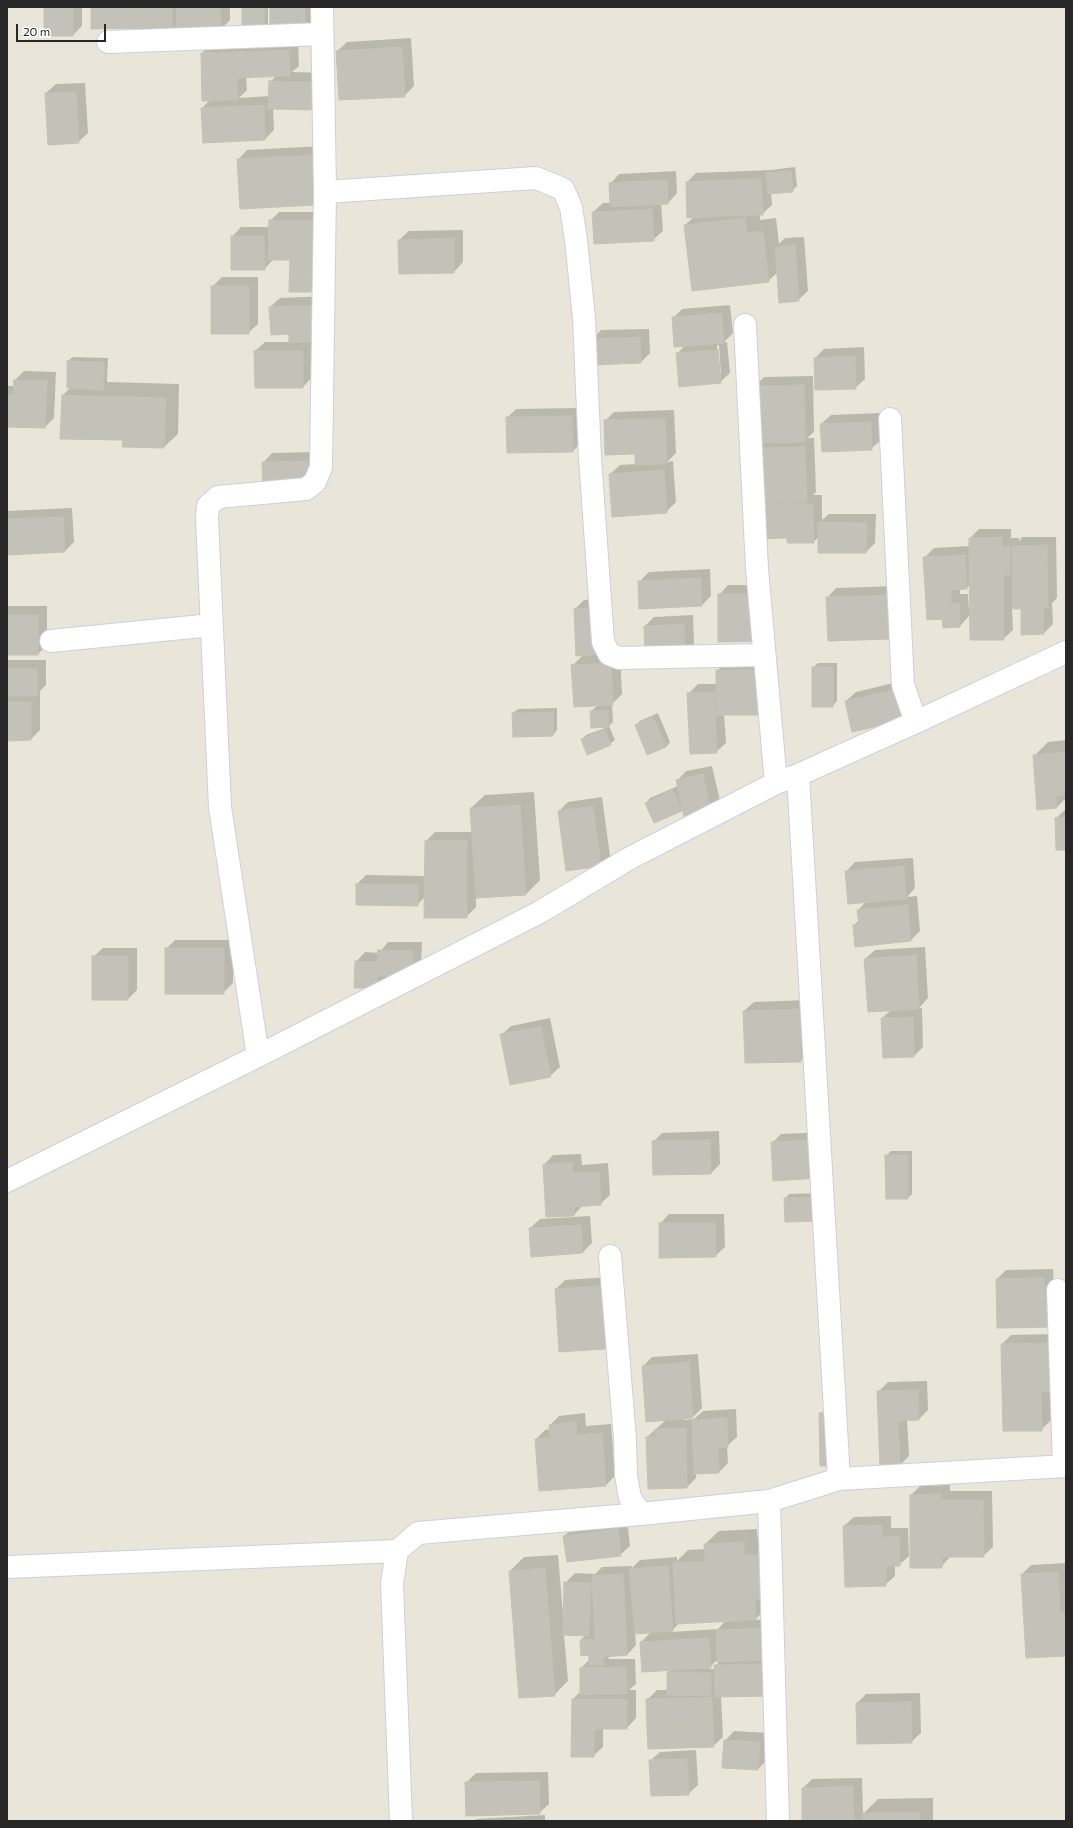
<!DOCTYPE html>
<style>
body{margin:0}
#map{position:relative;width:1073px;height:1828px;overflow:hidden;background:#e9e5d9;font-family:Commissioner,sans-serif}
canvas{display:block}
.frame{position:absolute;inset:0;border:8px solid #272727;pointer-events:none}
.scale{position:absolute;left:16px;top:24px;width:90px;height:18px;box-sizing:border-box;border:2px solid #272727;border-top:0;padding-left:5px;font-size:12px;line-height:14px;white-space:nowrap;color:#272727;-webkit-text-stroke:3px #fff;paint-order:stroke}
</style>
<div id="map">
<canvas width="1073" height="1828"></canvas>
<div class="frame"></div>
<div class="scale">20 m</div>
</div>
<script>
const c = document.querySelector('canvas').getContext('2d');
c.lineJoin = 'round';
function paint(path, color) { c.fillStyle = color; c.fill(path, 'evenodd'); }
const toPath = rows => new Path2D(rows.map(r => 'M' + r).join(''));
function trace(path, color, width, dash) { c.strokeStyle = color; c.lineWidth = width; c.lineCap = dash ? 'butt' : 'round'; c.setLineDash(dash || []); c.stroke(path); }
const shadow = toPath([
 [45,7,82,7,82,26,73,35,45,35],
 [92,7,230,7,230,20,221,29,172,33,138,27],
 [243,7,268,7,268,25,264,30],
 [271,7,314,7,314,21,304,30],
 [411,38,414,86,404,96,337,51,347,42],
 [298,41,299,66,292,72,327,73,273,109,274,130,265,139,202,108,210,100,202,53,211,44],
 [246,76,276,76,270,82,270,96,239,98,247,90],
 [85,83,88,133,78,142,46,93,56,84],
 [323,146,316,204,238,160,247,150],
 [795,167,797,186,792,191,771,192,772,205,762,214,760,214,760,220,776,218,779,244,785,238,804,237,808,291,798,300,778,272,768,281,685,225,694,217,687,182,696,173,771,170],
 [676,171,677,193,668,203,661,203,663,231,653,240,593,212,603,203,611,203,610,184,619,174],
 [279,212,321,212,320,282,311,291,291,259,274,259,264,269,232,237,241,227,270,227,270,221],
 [463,230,463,262,454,272,399,240,409,231],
 [222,277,258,277,258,324,248,333,212,287],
 [329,296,312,377,303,387,255,351,265,342,290,342,290,333,270,307,280,298],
 [730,305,733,333,724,342,727,342,730,373,720,382,677,354,685,345,673,318,682,309],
 [717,345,719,345,721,375,719,375],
 [649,329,650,353,641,362,592,340,601,330],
 [864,347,865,379,855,388,815,358,824,349],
 [73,357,108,358,107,382,179,384,178,434,164,447,124,439,63,395,71,387,68,361],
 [24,371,56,372,54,418,45,427,7,426,7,386,15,386,15,380],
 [813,376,814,432,807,438,814,438,816,492,813,495,822,495,822,520,829,514,876,514,875,543,866,552,819,537,813,542,788,537,757,538,758,449,764,442,755,386,764,377],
 [581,408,582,442,573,451,507,418,516,409],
 [674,410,676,453,667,462,673,461,676,502,666,512,610,474,620,465,636,464,636,453,605,421,614,412],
 [880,413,881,440,871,449,821,424,831,415],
 [317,452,308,485,263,463,272,453],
 [72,508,74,542,65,551,7,554,7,511],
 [979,529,1011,529,1011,538,1019,538,1019,541,1022,537,1056,537,1057,598,1052,603,1053,624,1044,633,1022,607,1012,608,1013,630,1003,639,970,615,960,626,943,617,924,558,934,548,970,546,970,538],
 [970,584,970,610,969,611,968,594,960,594,960,588,967,588],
 [710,569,711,596,702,605,639,582,649,572],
 [728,585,766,585,766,631,719,595],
 [898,586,900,629,827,598,836,588],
 [608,598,611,644,620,654,622,694,612,704,613,722,609,726,615,740,610,744,582,740,586,735,608,727,591,711,598,705,572,666,584,654,575,609,584,600],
 [7,606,47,606,47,645,38,654,7,654],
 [693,615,694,644,685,653,645,626,654,617],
 [7,660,46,660,46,685,40,691,40,730,31,739,7,740],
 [726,661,766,661,767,704,757,714,724,714,726,743,716,752,688,694,698,684,717,684,717,671],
 [818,663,837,663,837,701,832,706,813,668],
 [906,680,913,710,846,701,856,692],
 [557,708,557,730,553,735,513,713,518,709],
 [658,713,670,742,666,747,636,725,640,721],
 [1066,740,1066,798,1057,807,1034,756,1048,742],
 [712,766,721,805,683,808,681,810,646,803,650,798,678,786,677,781,686,771],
 [534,792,540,880,526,894,476,897,476,907,466,917,425,897,417,905,357,884,366,875,425,876,426,841,435,832,473,832,471,808,485,795],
 [602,797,610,856,600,865,559,811,568,802],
 [1066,809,1066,849,1056,818],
 [913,858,915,888,907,897,917,896,920,931,911,940,854,925,859,920,858,910,867,901,846,872,855,862],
 [175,940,233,940,233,983,223,993,166,949],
 [388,942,422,942,421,967,386,976,386,978,376,987,356,962,365,952,379,953],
 [925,947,928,998,919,1008,922,1008,923,1047,914,1056,882,1018,891,1010,865,959,875,950],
 [103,948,137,948,137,990,128,999,93,957],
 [809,1000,810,1052,800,1061,744,1011,754,1002],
 [550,1018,560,1067,550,1076,501,1035,511,1026],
 [719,1131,720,1164,711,1173,653,1142,662,1133],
 [827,1132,829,1168,772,1143,781,1134],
 [891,1151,912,1151,912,1194,908,1198,886,1156],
 [581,1154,582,1165,608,1163,610,1195,600,1204,583,1205,574,1215,544,1165,553,1155],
 [823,1193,824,1216,785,1199,789,1194],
 [669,1214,724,1214,725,1247,715,1256,660,1224],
 [590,1216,592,1243,583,1252,530,1228,540,1219],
 [1053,1269,1054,1285,1066,1317,997,1279,1006,1270],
 [610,1277,614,1339,605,1348,556,1289,565,1280],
 [1058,1334,1059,1380,1050,1389,1051,1420,1041,1430,1002,1344,1011,1335],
 [698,1354,702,1408,693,1417,684,1418,684,1420,694,1419,703,1411,736,1409,737,1437,727,1446,728,1463,719,1472,696,1473,696,1478,687,1487,649,1488,647,1437,667,1419,643,1366,652,1357],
 [927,1381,928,1410,919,1419,907,1420,909,1456,900,1465,878,1392,888,1382],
 [585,1413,586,1426,611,1424,615,1476,606,1485,536,1439,545,1430,550,1429,550,1425,559,1416],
 [950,1485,950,1491,992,1491,993,1547,983,1556,951,1556,941,1567,911,1495,920,1486],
 [891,1516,891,1528,908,1528,909,1556,899,1565,895,1565,895,1576,885,1585,844,1526,854,1517],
 [627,1520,630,1546,620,1555,564,1536,574,1527],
 [757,1529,758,1542,778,1541,769,1605,755,1620,779,1619,776,1654,721,1696,723,1737,713,1746,647,1700,657,1690,668,1690,668,1673,671,1669,641,1642,651,1632,635,1633,636,1645,627,1655,611,1655,608,1659,635,1659,636,1684,629,1690,636,1690,636,1718,627,1728,603,1728,603,1747,593,1756,573,1699,581,1691,581,1668,590,1659,590,1654,581,1640,586,1634,564,1634,568,1681,554,1695,510,1571,524,1557,558,1555,563,1614,564,1614,565,1583,575,1573,595,1574,602,1567,632,1566,632,1568,640,1560,677,1557,677,1561,688,1550,705,1549,705,1544,719,1531],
 [726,1620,718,1629,671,1632,680,1622],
 [718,1659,720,1661,715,1666,715,1669,708,1669],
 [1066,1563,1066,1655,1022,1574,1031,1565],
 [920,1693,921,1733,911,1742,857,1703,866,1694],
 [734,1731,769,1733,767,1760,758,1769,725,1741],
 [696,1750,698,1785,688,1794,650,1761,660,1752],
 [548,1772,549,1804,539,1813,466,1783,476,1773],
 [862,1778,863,1814,878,1799,933,1798,933,1821,803,1821,803,1788,812,1779],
 [545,1815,545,1821,474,1821,476,1819]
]);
const building = toPath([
 [44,7,73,7,73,36,44,36,44,7],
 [91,7,136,7,137,28,91,29,91,7],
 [136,7,172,7,172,34,137,35,136,7],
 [176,7,220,7,221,30,177,32,176,7],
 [242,7,264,7,264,31,242,31,242,7],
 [270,7,305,7,305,31,270,31,270,7],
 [402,47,405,97,339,100,336,51,402,47],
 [289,50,290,76,237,78,238,100,202,101,201,53,289,50],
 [269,81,318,82,318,110,268,109,269,81],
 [76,92,79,143,48,145,45,93,76,92],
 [264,105,265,140,203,143,201,108,264,105],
 [314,155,316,205,240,209,237,159,314,155],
 [791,171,793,192,768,194,766,173,791,171],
 [761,179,763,215,725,216,723,180,761,179],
 [667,180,668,204,610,207,609,183,667,180],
 [723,180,725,216,687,218,686,182,723,180],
 [652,209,654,241,594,244,592,212,652,209],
 [745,218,747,233,763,231,769,282,692,291,684,225,745,218],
 [269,220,312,221,311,292,289,292,290,260,268,260,269,220],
 [231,236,264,236,265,270,231,270,231,236],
 [454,238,454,273,399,274,398,240,454,238],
 [795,245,799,301,779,303,775,247,795,245],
 [211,286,249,286,249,334,211,334,211,286],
 [320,305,322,341,289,343,289,334,271,335,269,307,320,305],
 [721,313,724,343,674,347,672,317,721,313],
 [640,337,641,363,592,365,591,339,640,337],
 [718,350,721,383,679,387,676,353,718,350],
 [254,351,303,351,303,388,255,388,254,351],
 [855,356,856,389,815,390,814,358,855,356],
 [67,361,104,362,103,390,67,388,67,361],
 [14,380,47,381,45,428,7,427,7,395,13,395,14,380],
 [804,385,805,442,754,443,754,386,804,385],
 [62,395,166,398,164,448,122,447,123,440,60,439,62,395],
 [572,416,573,452,507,453,506,417,572,416],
 [665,419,667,464,635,465,635,454,605,455,604,420,665,419],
 [871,422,872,450,822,452,820,424,871,422],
 [805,447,807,502,758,504,757,448,805,447],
 [308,461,308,486,263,488,262,462,308,461],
 [664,470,667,513,612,517,609,474,664,470],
 [755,504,813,504,814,543,787,543,787,538,756,539,755,504],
 [63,517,65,552,7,555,7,519,63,517],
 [818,522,867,523,866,553,818,553,818,522],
 [1002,537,1002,547,1010,547,1010,575,1003,575,1004,640,970,640,969,538,1002,537],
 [1047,545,1048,608,1043,608,1044,634,1021,635,1021,609,1013,609,1012,546,1047,545],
 [965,555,967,589,951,590,951,603,959,603,960,627,943,628,942,619,927,620,923,557,965,555],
 [701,578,702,606,639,609,638,581,701,578],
 [718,594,757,594,757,641,718,642,718,594],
 [889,595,891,639,828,641,826,597,889,595],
 [599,607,602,654,576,656,574,609,599,607],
 [7,615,38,615,38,655,7,655,7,615],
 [684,624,685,654,645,656,644,626,684,624],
 [611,663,613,705,574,707,571,665,611,663],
 [812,667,833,667,833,707,812,707,812,667],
 [7,669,37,669,37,696,7,696,7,669],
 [716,670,757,670,758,715,716,715,716,670],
 [897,689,904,720,852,732,845,701,897,689],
 [714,692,717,753,690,754,687,693,714,692],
 [7,702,31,702,31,740,7,741,7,702],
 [608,710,609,727,591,728,590,711,608,710],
 [553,712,553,736,513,737,512,713,553,712],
 [653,717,666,747,647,755,635,725,653,717],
 [605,730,611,745,587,755,581,739,605,730],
 [1066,752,1066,795,1056,796,1057,808,1037,810,1033,755,1066,752],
 [703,774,712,815,685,821,676,780,703,774],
 [673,790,682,811,654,823,645,803,673,790],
 [520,805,526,895,476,898,470,808,520,805],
 [593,806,601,866,566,871,558,811,593,806],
 [1055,818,1066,818,1066,850,1056,850,1055,818],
 [425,841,467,841,467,918,424,918,425,841],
 [904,866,906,899,848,904,845,871,904,866],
 [356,884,418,885,418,906,356,905,356,884],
 [908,905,911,941,855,947,853,925,859,924,857,910,908,905],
 [165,948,224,948,224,994,165,994,165,948],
 [378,950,413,951,412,977,377,976,377,988,354,988,355,961,377,962,378,950],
 [916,955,919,1009,868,1012,864,959,916,955],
 [92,956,128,956,128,1000,92,1000,92,956],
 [800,1009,801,1062,745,1063,743,1011,800,1009],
 [913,1017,914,1057,883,1058,881,1018,913,1017],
 [541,1027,551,1077,510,1085,500,1034,541,1027],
 [710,1140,711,1174,653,1175,652,1141,710,1140],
 [818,1140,820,1178,773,1181,771,1142,818,1140],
 [885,1155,908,1155,908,1199,886,1199,885,1155],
 [572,1163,573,1173,599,1172,601,1205,574,1207,574,1216,546,1217,543,1164,572,1163],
 [819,1197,820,1221,785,1222,784,1198,819,1197],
 [659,1223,715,1223,716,1257,659,1258,659,1223],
 [581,1225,583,1253,531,1257,529,1228,581,1225],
 [1044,1278,1045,1294,1056,1294,1057,1327,997,1328,996,1279,1044,1278],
 [601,1286,605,1349,559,1352,555,1289,601,1286],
 [1049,1343,1050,1391,1041,1391,1042,1431,1003,1431,1001,1344,1049,1343],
 [689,1362,693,1418,646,1422,642,1366,689,1362],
 [918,1390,919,1420,898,1421,900,1466,880,1467,877,1391,918,1390],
 [834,1412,835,1466,820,1466,819,1413,834,1412],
 [727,1418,728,1447,718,1447,719,1473,694,1474,692,1420,727,1418],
 [576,1422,577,1435,602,1433,606,1486,539,1491,535,1439,550,1437,549,1425,576,1422],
 [686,1428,687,1488,648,1489,646,1437,656,1437,655,1429,686,1428],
 [941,1494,942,1568,910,1568,910,1495,941,1494],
 [941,1500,983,1500,984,1557,942,1557,941,1500],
 [882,1525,882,1537,899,1537,900,1566,886,1566,886,1586,845,1587,843,1526,882,1525],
 [618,1529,621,1556,567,1562,563,1536,618,1529],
 [744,1542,744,1555,765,1554,767,1599,755,1600,756,1620,676,1624,673,1563,705,1561,704,1544,744,1542],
 [668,1566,673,1631,635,1634,629,1569,668,1566],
 [545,1568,555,1696,519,1698,509,1571,545,1568],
 [1058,1572,1060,1613,1066,1612,1066,1656,1026,1658,1021,1574,1058,1572],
 [623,1574,627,1655,603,1657,603,1665,589,1665,589,1655,581,1656,580,1640,595,1639,592,1576,623,1574],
 [564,1582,591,1583,589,1636,563,1635,564,1582],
 [770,1628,771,1660,717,1662,716,1630,770,1628],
 [709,1638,711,1668,642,1672,640,1642,709,1638],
 [767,1664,768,1696,715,1697,714,1665,767,1664],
 [626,1667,627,1694,580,1695,580,1668,626,1667],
 [667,1672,711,1673,711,1695,667,1695,667,1672],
 [712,1697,713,1726,647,1728,646,1699,712,1697],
 [572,1699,627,1699,627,1729,594,1729,594,1757,571,1757,572,1699],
 [911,1702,912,1743,857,1744,856,1703,911,1702],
 [713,1726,714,1747,648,1749,647,1728,713,1726],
 [724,1740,760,1742,758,1770,722,1768,724,1740],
 [687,1759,689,1795,651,1796,649,1760,687,1759],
 [539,1781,540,1814,466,1816,465,1782,539,1781],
 [853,1786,854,1821,802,1821,802,1788,853,1786],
 [920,1812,920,1821,863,1821,863,1813,920,1812]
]);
const minor = toPath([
 [108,42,322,34],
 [325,192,536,178,563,189,571,207,576,240,584,318,590,458,603,642,609,654,619,658,763,655],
 [745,325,757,569,776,783],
 [890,419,903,685,916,722],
 [51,641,212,625],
 [798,775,839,1479],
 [258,1056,220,807,207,518,208,506,218,497,306,489,315,482,321,467,325,192,322,7],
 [7,1181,258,1056,540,912,630,858,776,783,798,775,916,722,1066,652],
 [610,1256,625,1439,626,1475,630,1498,641,1514],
 [1058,1290,1064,1466],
 [769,1501,778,1821],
 [7,1567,397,1551],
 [401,1821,392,1583,397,1551,418,1533,641,1514,769,1501,839,1479,1066,1466]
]);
paint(shadow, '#0003');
paint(building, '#c4c1b9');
trace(building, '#c4c1b3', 1);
trace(minor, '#cecedf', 24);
trace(minor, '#fff', 22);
</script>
